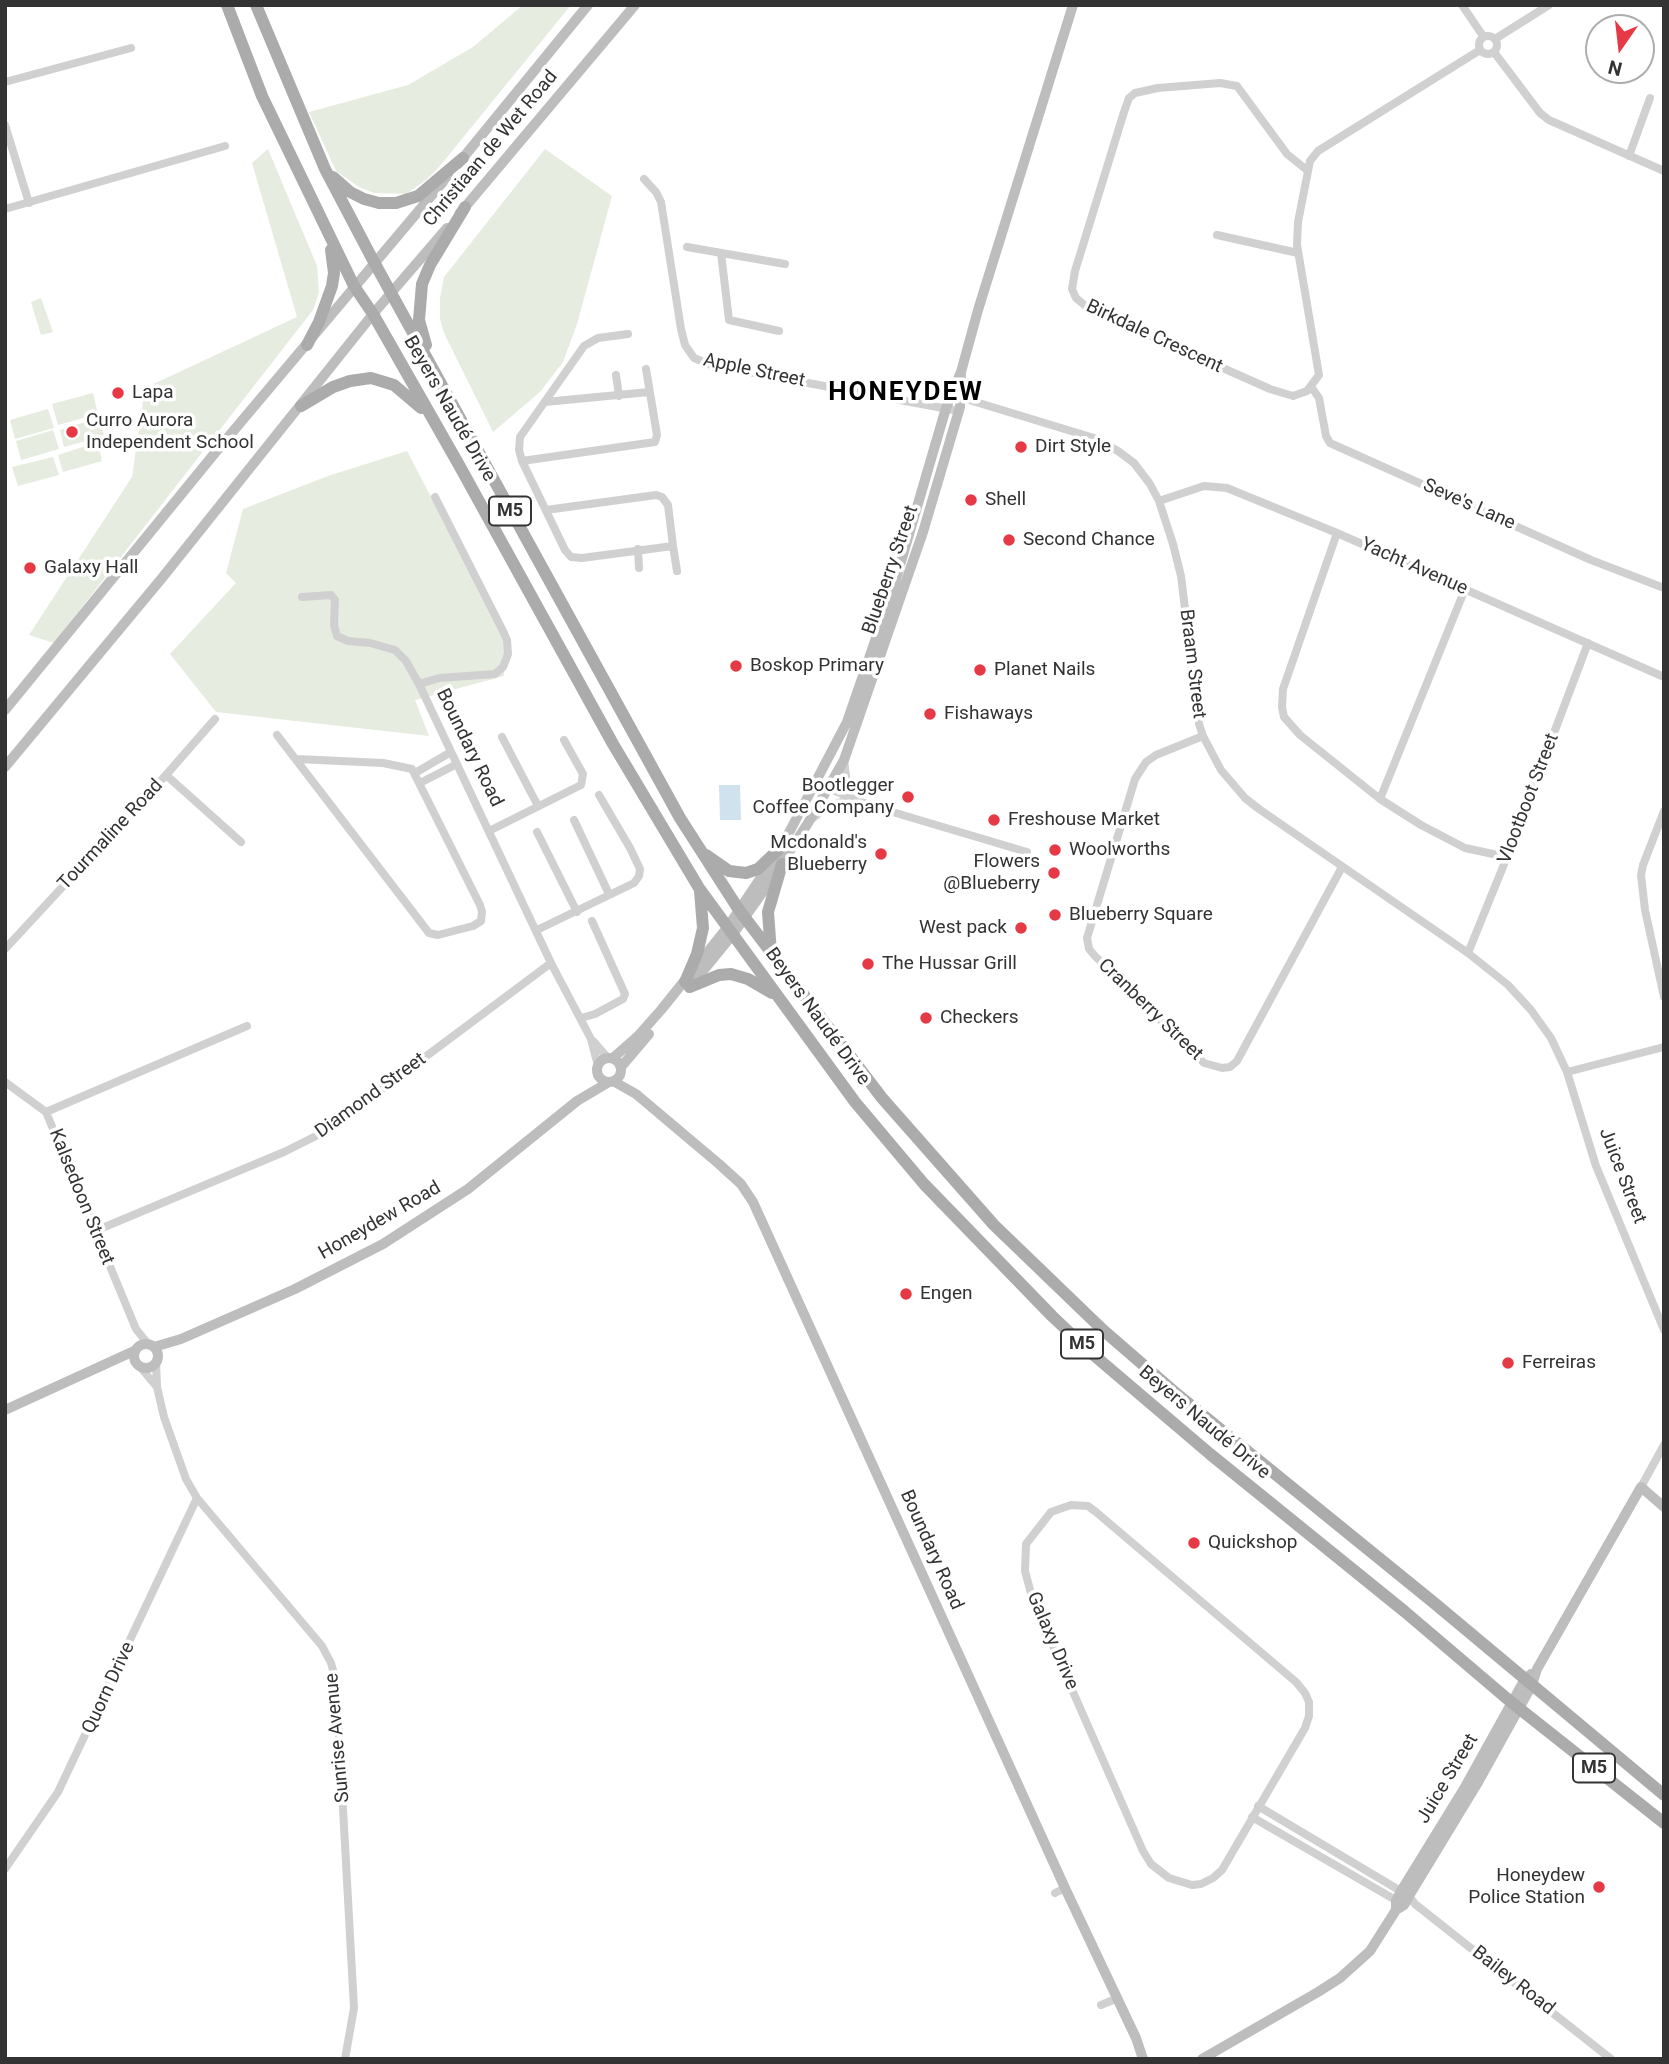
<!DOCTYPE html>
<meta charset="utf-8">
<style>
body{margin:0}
#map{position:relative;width:1669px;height:2064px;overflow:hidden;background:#fff;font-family:Roboto,sans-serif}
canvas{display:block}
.frame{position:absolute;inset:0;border:7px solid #333;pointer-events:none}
.north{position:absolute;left:1585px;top:14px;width:70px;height:70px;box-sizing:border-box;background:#fff;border:2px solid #adadad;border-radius:50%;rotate:194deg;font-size:19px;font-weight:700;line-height:28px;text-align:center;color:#333}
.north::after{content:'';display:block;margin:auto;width:24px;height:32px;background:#e63946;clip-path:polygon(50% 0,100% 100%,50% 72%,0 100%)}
</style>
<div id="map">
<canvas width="1669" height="2064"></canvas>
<div class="frame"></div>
<div class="north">N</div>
</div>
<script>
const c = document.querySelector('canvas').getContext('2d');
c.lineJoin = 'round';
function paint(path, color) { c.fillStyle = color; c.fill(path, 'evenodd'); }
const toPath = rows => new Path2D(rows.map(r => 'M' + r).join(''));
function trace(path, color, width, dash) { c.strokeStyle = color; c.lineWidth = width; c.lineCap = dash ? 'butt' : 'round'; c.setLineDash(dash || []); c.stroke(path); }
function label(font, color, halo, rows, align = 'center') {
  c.font = font + ' Roboto,sans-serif'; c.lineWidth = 7; c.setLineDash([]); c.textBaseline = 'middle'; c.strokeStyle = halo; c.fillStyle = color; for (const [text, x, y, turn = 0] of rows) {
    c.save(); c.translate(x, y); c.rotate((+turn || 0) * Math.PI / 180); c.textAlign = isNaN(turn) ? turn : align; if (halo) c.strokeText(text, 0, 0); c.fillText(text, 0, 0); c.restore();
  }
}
const green = toPath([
 [523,5,571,5,439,167,426,180,406,194,374,193,359,187,336,171,309,112,408,85,473,47],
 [268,149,317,266,319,293,313,310,54,643,29,635,132,477,145,388,297,317,252,163],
 [545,149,612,196,577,324,563,362,540,392,493,432,444,333,440,319,440,298,444,277],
 [41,298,53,332,41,335,31,302],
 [93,393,98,414,58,425,52,404],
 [48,409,54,428,15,439,10,420],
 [100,417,104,436,64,447,60,430],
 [53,430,59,449,21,460,16,441],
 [98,442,102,461,63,472,58,455],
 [407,451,505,639,504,676,415,700,429,736,216,712,170,654,236,583,226,573,243,509,328,476],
 [53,457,59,475,18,486,12,467]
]);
const water = toPath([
 [719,785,740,785,741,820,720,820]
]);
const street = toPath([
 [1462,5,1483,36],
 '1479 45a9 9 0 1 1 18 0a9 9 0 1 1-18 0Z',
 [1495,39,1549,5],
 [1494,52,1540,113,1549,120,1664,171],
 [5,82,131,48],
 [5,125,29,203],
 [1629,156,1650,98],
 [1308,171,1287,154,1237,86,1220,83,1158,88,1135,93,1129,98,1124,112,1075,271,1072,289,1076,298,1088,308,1270,389,1293,396,1307,391,1319,375,1297,245,1298,222,1310,161,1318,151,1480,50],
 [644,179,656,192,661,202,681,329,685,345,694,358,711,365,959,411],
 [5,209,225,146],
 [1217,235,1298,253],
 [687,247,785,264],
 [721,253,729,320,779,331],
 [616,375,619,396],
 [1312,388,1319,398,1326,436,1330,443,1591,560,1664,588],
 [956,396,1094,438,1118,451,1134,463,1150,484,1159,501,1173,544,1181,576,1199,724,1203,736,1221,770,1245,798,1259,809,1468,953,1508,985,1531,1010,1551,1038,1567,1072,1596,1166,1664,1330],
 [545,402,649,392],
 [522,461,655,442,657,435,646,369],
 [435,497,503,631,507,640,508,654,503,667,495,674,439,678,419,684,551,963,591,1039,598,1066],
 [1159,501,1204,486,1227,488,1337,533,1664,677],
 [546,510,656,495,662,497,668,505,673,546,582,558,571,557,565,550,522,461,519,450,520,437,584,346,598,338,628,334],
 [1337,533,1283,689,1282,707,1284,717,1300,735,1380,799,1421,825,1465,848,1507,857],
 [673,546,677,571],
 [638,549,639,568],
 [302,597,331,595,335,600,334,625,337,636,348,641,370,643,395,650,406,661,419,684],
 [277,735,429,933,438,935,473,926,481,921,482,912,480,905,412,769,383,763,297,759],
 [1203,736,1156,755,1146,762,1135,779,1087,938,1089,949,1095,956,1204,1063,1222,1068,1230,1067,1237,1061,1342,867],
 [502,737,538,806],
 [415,773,451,752],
 [166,775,241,842],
 [420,783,457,764],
 [816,783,869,805,1027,852],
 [1380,799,1465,589],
 [1664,811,1643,865,1641,875,1645,910,1664,997],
 [813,818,827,807,849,799,844,760],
 [574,820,609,894],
 [489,831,581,785,583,774,564,740],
 [537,832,577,912],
 [537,930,634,883,639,876,640,869,630,848,599,795],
 [5,949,166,775,215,719],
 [1468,953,1507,857,1588,643],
 [581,1018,595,1014,623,999,625,994,592,921],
 [593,1041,607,1057],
 [1567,1072,1664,1047],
 [5,1082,46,1112,136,1329,148,1344],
 [46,1112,247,1026],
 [95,1231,284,1152,326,1131,551,963],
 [156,1362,157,1387,164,1417,186,1479,197,1498,322,1646,331,1663,336,1681,354,2008,345,2059],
 [141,1368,157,1387],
 [1641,1487,1664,1445],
 [1071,1505,1088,1506,1096,1512,1296,1682,1305,1693,1309,1702,1309,1716,1305,1728,1222,1870,1213,1878,1201,1884,1192,1885,1169,1878,1151,1864,1143,1851,1033,1601,1025,1571,1026,1544,1051,1512,1071,1505],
 [1258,1806,1409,1896,1415,1904,1611,2059],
 [1252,1817,1399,1902],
 [5,1869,58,1792,197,1498],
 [1055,1893,1065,1888],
 [1101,2005,1118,1998]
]);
const secondary = toPath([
 [458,164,588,5],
 [460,213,635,5],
 [5,710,219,448,448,176],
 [5,767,162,578,373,314,447,228],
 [689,988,733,934,769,883,808,823,844,760,923,532,960,407,961,375],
 '597 1070a12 12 0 1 1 24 0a12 12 0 1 1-24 0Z',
 [613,1058,638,1036,661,1010,727,928,782,846,847,722,893,589,946,408,961,372,978,310,1073,5],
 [621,1067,649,1034],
 [613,1081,636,1094,719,1164,741,1184,753,1202,1065,1888,1136,2038,1143,2059],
 '134 1356a12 12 0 1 1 24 0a12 12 0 1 1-24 0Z',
 [154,1347,181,1339,295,1289,383,1244,468,1189,577,1101,609,1082],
 [5,1410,134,1351],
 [1396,1910,1396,1901,1401,1891,1465,1787,1525,1679,1531,1674],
 [1202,2059,1318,1992,1340,1978,1370,1951,1396,1910,1404,1905,1409,1896,1477,1784,1532,1685,1537,1669,1641,1487,1664,1507]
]);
const primary = toPath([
 [227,5,262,96,354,286,373,314,459,465,613,744,699,888,855,1102,924,1184,1052,1316,1089,1351,1210,1454,1404,1611,1511,1702,1664,1823],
 [256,5,325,169,374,262,680,818,739,910,882,1098,994,1225,1103,1330,1178,1395,1433,1602,1664,1795],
 [333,177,350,192,364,199,379,203,396,203,418,196,463,158],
 [307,345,319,322,332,286,334,273,331,250],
 [426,345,419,320,422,284,430,265,465,207],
 [301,406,333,387,350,381,371,378,394,385,421,408],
 [706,855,729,871,746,873,758,869,782,846],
 [771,953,768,912,782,864],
 [685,982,697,954,703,928,700,891],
 [690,987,719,975,731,974,748,979,772,993]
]);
const markers = [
 [118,393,7,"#e63946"],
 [72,432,7,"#e63946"],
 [1021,447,7,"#e63946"],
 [971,500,7,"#e63946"],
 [1009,540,7,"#e63946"],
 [30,568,7,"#e63946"],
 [736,666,7,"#e63946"],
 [980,670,7,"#e63946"],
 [930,714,7,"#e63946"],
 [908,797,7,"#e63946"],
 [994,820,7,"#e63946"],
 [1055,850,7,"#e63946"],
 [881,854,7,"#e63946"],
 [1054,873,7,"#e63946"],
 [1055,915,7,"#e63946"],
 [1021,928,7,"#e63946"],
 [868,964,7,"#e63946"],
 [926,1018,7,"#e63946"],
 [906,1294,7,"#e63946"],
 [1508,1363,7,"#e63946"],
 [1194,1543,7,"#e63946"],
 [1599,1887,7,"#e63946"]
];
const shields = [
 [510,511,42],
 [1082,1344,42],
 [1594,1768,42]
];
const shieldNames = [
 ["M5",510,511],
 ["M5",1082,1344],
 ["M5",1594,1768]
];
const streetNames = [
 ["Christiaan de Wet Road",491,149,-50],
 ["Birkdale Crescent",1154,337,25],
 ["Apple Street",754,371,12],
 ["Beyers Naudé Drive",449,409,60],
 ["Seve's Lane",1469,505,24],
 ["Yacht Avenue",1414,567,24],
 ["Blueberry Street",891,570,-71],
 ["Braam Street",1192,664,83],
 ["Boundary Road",469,748,64],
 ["Vlootboot Street",1529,799,-69],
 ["Tourmaline Road",111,835,-47],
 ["Cranberry Street",1150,1010,44],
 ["Beyers Naudé Drive",817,1017,54],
 ["Diamond Street",371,1096,-36],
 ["Juice Street",1622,1176,69],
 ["Kalsedoon Street",81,1197,68],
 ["Honeydew Road",380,1221,-30],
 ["Beyers Naudé Drive",1204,1423,40],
 ["Boundary Road",931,1550,66],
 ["Galaxy Drive",1052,1641,67],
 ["Quorn Drive",109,1688,-65],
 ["Sunrise Avenue",338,1738,-95],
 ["Juice Street",1448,1779,-59],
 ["Bailey Road",1513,1981,38]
];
const poiNames = [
 ["Lapa",132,393],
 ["Curro Aurora",86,421],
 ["Independent School",86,443],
 ["Dirt Style",1035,447],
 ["Shell",985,500],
 ["Second Chance",1023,540],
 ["Galaxy Hall",44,568],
 ["Boskop Primary",750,666],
 ["Planet Nails",994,670],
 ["Fishaways",944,714],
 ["Bootlegger",894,786,"right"],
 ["Coffee Company",894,808,"right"],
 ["Freshouse Market",1008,820],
 ["Mcdonald's",867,843,"right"],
 ["Blueberry",867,865,"right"],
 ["Woolworths",1069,850],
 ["Flowers",1040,862,"right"],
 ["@Blueberry",1040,884,"right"],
 ["Blueberry Square",1069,915],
 ["West pack",1007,928,"right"],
 ["The Hussar Grill",882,964],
 ["Checkers",940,1018],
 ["Engen",920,1294],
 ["Ferreiras",1522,1363],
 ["Quickshop",1208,1543],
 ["Honeydew",1585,1876,"right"],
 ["Police Station",1585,1898,"right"]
];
const districtNames = [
 ["HONEYDEW",906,393]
];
paint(green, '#e6ecdf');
paint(water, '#cfe2ee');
trace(street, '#d0d0d0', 8);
trace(secondary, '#bdbdbd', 10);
trace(primary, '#ababab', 12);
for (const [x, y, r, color] of markers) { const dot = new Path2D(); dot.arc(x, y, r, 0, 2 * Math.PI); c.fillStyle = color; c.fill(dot); trace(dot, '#fff', 2.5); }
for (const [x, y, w] of shields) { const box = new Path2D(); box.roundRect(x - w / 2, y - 14.5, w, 29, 5); c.fillStyle = '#fff'; c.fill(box); trace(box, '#333', 2); }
label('bold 18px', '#333', null, shieldNames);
label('19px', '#333', '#fff', streetNames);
label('19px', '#333', '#fff', poiNames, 'left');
c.letterSpacing = '2px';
label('bold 26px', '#000', '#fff', districtNames);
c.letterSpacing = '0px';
</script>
